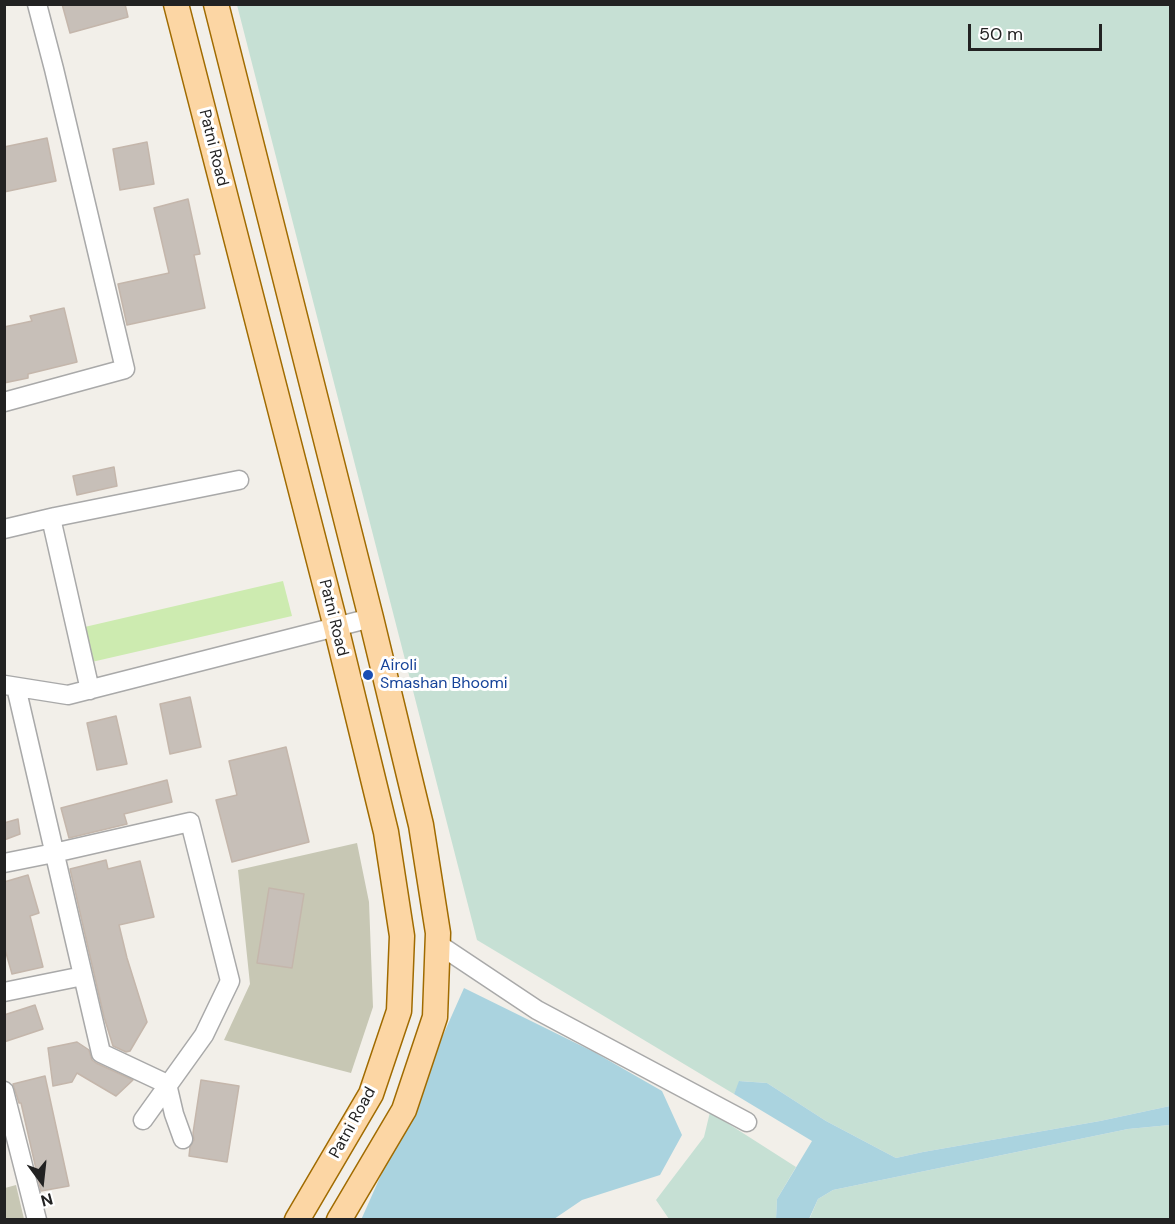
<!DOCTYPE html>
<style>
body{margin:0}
#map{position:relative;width:1175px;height:1224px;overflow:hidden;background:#f2efe9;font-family:"DM Sans",sans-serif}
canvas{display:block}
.frame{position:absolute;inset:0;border:6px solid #222;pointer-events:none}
.north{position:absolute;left:12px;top:1152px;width:60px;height:60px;-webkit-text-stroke:4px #fff;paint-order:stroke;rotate:165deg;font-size:16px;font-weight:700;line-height:24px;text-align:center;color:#222}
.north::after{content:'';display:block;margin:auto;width:21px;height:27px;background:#222;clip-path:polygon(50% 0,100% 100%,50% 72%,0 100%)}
.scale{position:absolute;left:968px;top:24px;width:134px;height:27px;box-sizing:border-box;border:3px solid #222;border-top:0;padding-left:8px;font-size:18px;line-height:21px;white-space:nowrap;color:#222;-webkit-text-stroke:4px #fff;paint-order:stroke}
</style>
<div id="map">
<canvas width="1175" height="1224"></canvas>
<div class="frame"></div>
<div class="north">N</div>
<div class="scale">50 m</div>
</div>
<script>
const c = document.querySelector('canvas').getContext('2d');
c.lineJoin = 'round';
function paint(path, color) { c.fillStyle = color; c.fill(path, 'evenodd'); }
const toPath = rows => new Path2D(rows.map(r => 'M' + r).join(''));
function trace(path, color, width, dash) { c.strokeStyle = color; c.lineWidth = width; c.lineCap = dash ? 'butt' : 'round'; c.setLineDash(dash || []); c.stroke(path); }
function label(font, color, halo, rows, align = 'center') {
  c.font = font + ' "DM Sans",sans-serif'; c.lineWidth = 6; c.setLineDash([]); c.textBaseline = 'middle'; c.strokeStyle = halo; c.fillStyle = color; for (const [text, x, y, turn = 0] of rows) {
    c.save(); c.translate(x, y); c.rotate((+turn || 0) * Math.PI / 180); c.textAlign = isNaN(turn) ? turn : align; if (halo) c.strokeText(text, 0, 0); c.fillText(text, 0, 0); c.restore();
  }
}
const construction = toPath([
 [357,843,369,902,373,1007,351,1073,224,1040,250,984,238,870],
 [16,1185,24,1219,5,1219,5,1188]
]);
const grass = toPath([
 [283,581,292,616,83,664,76,629]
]);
const wetland = toPath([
 [237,5,1170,5,1170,1106,1100,1121,923,1152,896,1158,826,1121,767,1083,740,1081,734,1094,477,940],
 [710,1112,796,1167,777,1199,776,1219,669,1219,656,1200,704,1137],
 [1170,1125,1170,1219,809,1220,818,1199,833,1190,1128,1129]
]);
const water = toPath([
 [464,988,594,1052,662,1091,682,1135,660,1175,582,1200,554,1219,361,1220],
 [739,1081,767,1083,826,1121,896,1158,923,1152,1100,1121,1170,1106,1170,1125,1128,1129,833,1190,818,1199,809,1219,776,1219,777,1199,812,1141,734,1094]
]);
const building = toPath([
 [62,4,125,4,128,17,70,33,62,4],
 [47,138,56,181,4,192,4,147,47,138],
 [147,142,154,184,120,190,113,149,147,142],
 [188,199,200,254,194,255,205,308,127,325,118,284,169,273,154,208,188,199],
 [64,308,77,362,28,374,28,378,4,383,4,327,32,321,30,316,64,308],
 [114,467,117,486,77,495,73,476,114,467],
 [190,697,201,747,170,754,160,704,190,697],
 [116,716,127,764,97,770,87,723,116,716],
 [286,747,309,842,232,862,216,800,237,795,229,761,286,747],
 [167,780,172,802,124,814,127,824,69,838,61,808,167,780],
 [18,819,20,834,4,840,4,823,18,819],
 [106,860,108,869,140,861,154,917,119,925,127,958,147,1022,130,1051,126,1052,113,1046,104,1017,70,869,106,860],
 [28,875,39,913,30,916,43,967,12,974,4,946,4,882,28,875],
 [269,888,304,894,292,968,257,963,269,888],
 [35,1005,43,1029,4,1042,4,1015,35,1005],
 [77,1042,89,1050,92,1060,96,1063,133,1080,116,1096,77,1073,72,1082,53,1086,48,1048,77,1042],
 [45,1076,69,1186,41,1191,21,1103,19,1103,13,1084,45,1076],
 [201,1080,239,1086,227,1162,189,1156,190,1147,194,1140,193,1133,201,1080]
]);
const minor = toPath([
 [4,402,125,369,54,69,37,4],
 [51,518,90,690],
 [4,529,55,517,239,480],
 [5,685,68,695,371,618],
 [16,687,101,1053,167,1084,174,1114,183,1139],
 [4,863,54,853,190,822,230,981,204,1035,143,1120],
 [438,944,537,1010,747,1122],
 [4,992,83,976],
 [4,1091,37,1220]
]);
const major = toPath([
 [176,4,336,627,386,832,402,936,399,1011,371,1094,297,1220],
 [216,4,371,618,421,825,438,933,435,1017,404,1110,339,1220]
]);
const markers = [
 [368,675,6,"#1a4fb4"]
];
const streetNames = [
 ["Patni Road",213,148,76],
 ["Patni Road",333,618,76],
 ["Patni Road",353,1123,-61]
];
const transitNames = [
 ["Airoli",380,666],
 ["Smashan Bhoomi",380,684]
];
paint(construction, '#c7c7b4');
paint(grass, '#cdebb0');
paint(wetland, '#c6e0d4');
paint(water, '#aad3df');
paint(building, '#c7bfb8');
trace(building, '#c4b6ab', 1.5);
trace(minor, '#a9a9a9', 21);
trace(major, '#a06b00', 27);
trace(minor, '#fff', 18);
trace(major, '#fcd6a4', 24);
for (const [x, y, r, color] of markers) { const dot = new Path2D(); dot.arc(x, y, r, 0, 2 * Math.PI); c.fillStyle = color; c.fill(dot); trace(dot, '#fff', 2); }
label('16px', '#222', '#fff', streetNames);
label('16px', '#164399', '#fff', transitNames, 'left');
</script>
